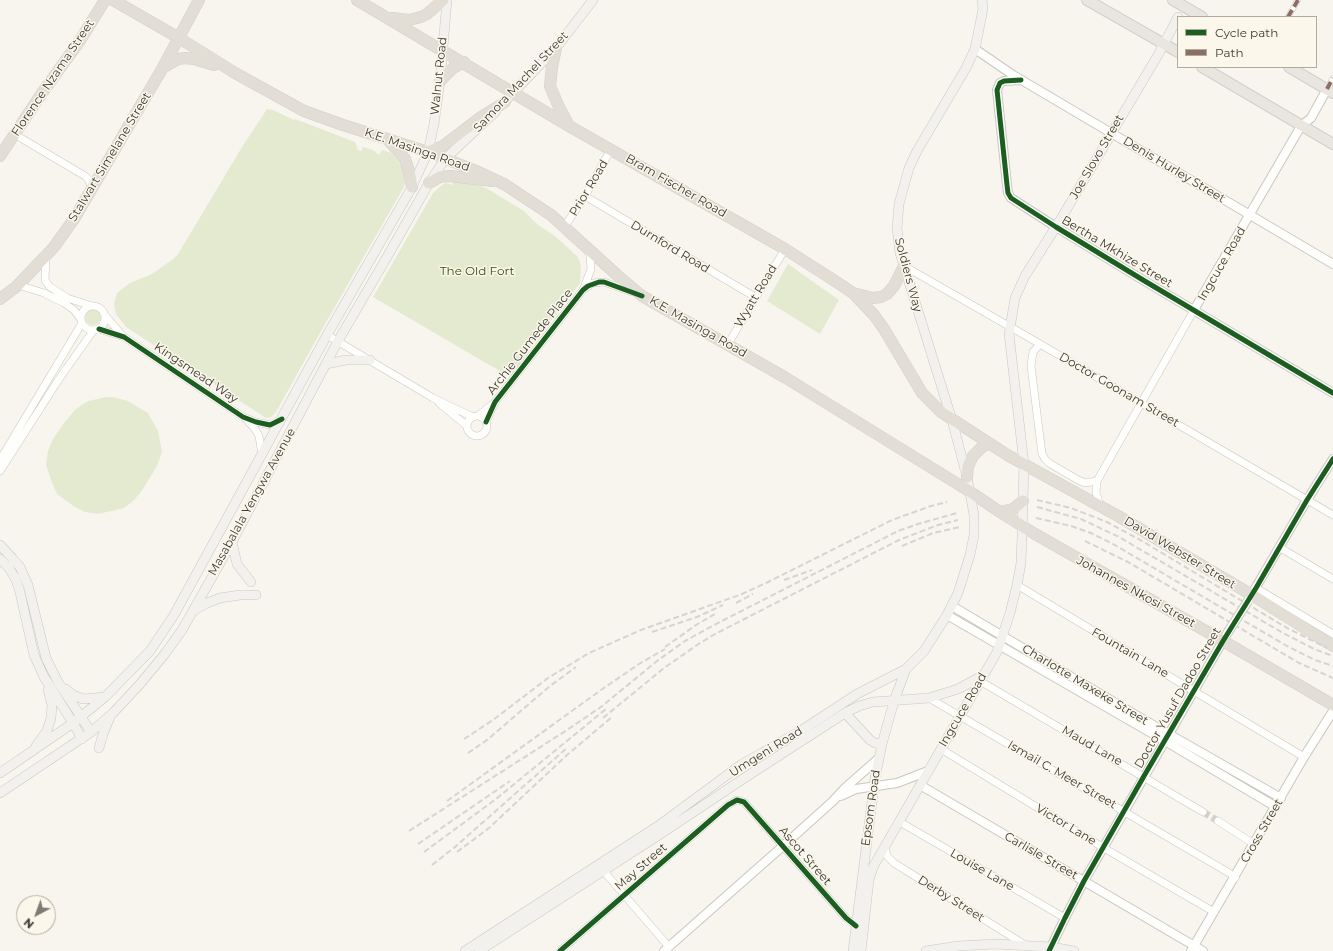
<!DOCTYPE html>
<style>
body{margin:0}
#map{position:relative;width:1333px;height:951px;overflow:hidden;background:#f7f5ee;font-family:Montserrat,sans-serif}
canvas{display:block}
.legend{position:absolute;left:1177px;top:16px;width:140px;height:52px;box-sizing:border-box;background:#fbf7ea;border:1px solid #afaba2;margin:0;padding:5px 7px;list-style:none;font-size:12px;color:#3c3a35}
.legend li{display:flex;align-items:center;gap:8px;height:20px}
.legend b{width:20px;border:1px solid #afaba2}
.north{position:absolute;left:16px;top:895px;width:40px;height:40px;box-sizing:border-box;background:#fbf7ea;border:1px solid #afaba2;border-radius:50%;rotate:221deg;font-size:11px;font-weight:700;line-height:16px;text-align:center;color:#3c3a35}
.north::after{content:'';display:block;margin:auto;width:14px;height:18px;background:#7d7b76;clip-path:polygon(50% 0,100% 100%,50% 72%,0 100%)}
</style>
<div id="map">
<canvas width="1333" height="951"></canvas>
<ul class="legend">
<li><b style="height:5px;background:#1b5e20"></b>Cycle path</li>
<li><b style="height:5px;background:#8d6e63"></b>Path</li>
</ul>
<div class="north">N</div>
</div>
<script>
const c = document.querySelector('canvas').getContext('2d');
c.lineJoin = 'round';
function paint(path, color) { c.fillStyle = color; c.fill(path, 'evenodd'); }
const toPath = rows => new Path2D(rows.map(r => 'M' + r).join(''));
function trace(path, color, width, dash) { c.strokeStyle = color; c.lineWidth = width; c.lineCap = dash ? 'butt' : 'round'; c.setLineDash(dash || []); c.stroke(path); }
function label(font, color, halo, rows, align = 'center') {
  c.font = font + ' Montserrat,sans-serif'; c.lineWidth = 3; c.setLineDash([]); c.textBaseline = 'middle'; c.strokeStyle = halo; c.fillStyle = color; for (const [text, x, y, turn = 0] of rows) {
    c.save(); c.translate(x, y); c.rotate((+turn || 0) * Math.PI / 180); c.textAlign = isNaN(turn) ? turn : align; if (halo) c.strokeText(text, 0, 0); c.fillText(text, 0, 0); c.restore();
  }
}
const green = toPath([
 [267,109,273,110,294,120,295,119,355,142,358,150,361,151,363,147,373,150,379,155,382,150,391,153,399,162,403,169,405,181,404,187,325,324,276,412,271,417,266,418,126,327,116,314,114,304,117,293,122,289,130,283,152,274,173,259,178,254,242,147],
 [454,178,486,188,524,211,538,225,555,236,578,257,581,266,580,283,545,328,510,377,373,297,433,193,442,185,446,183,452,185],
 [788,264,839,300,820,334,767,301],
 '85 317a8 8 0 1 1 16 0a8 8 0 1 1-16 0Z',
 [106,397,113,397,128,401,148,413,158,431,162,452,157,466,141,492,132,502,124,508,98,514,85,512,75,507,57,494,51,480,46,465,48,451,53,439,64,423,75,410,83,404,89,401]
]);
const minorTunnel = toPath([
 [1203,812,1218,821]
]);
const pedestrian = toPath([
 [1288,17,1298,0],
 [1327,89,1333,78]
]);
const minor = toPath([
 [14,134,85,176,88,179,92,189],
 [585,196,755,297],
 [565,226,585,196,611,149],
 [46,256,45,280,49,286,67,298,92,306],
 [904,266,1028,337,1333,515],
 [18,285,44,293,64,303,74,310,80,318],
 [583,290,591,269,590,255,588,250],
 '81 318a12 12 0 1 1 24 0a12 12 0 1 1-24 0Z',
 [104,314,122,335],
 [99,329,124,337,243,417,256,422,270,425,282,419],
 [327,335,433,398,473,417],
 [728,344,785,249],
 [1040,344,1033,352,1031,366,1042,454,1045,459,1049,463,1078,480,1085,483,1097,481],
 [439,403,467,426],
 '467 426a10 10 0 1 1 20 0a10 10 0 1 1-20 0Z',
 [478,416,495,402],
 [245,418,255,429,259,436,262,455],
 [486,422,495,402,583,290,593,283,604,282,632,292],
 [0,460,82,323],
 [0,471,59,379,93,331],
 [1100,506,1096,492,1097,481,1194,310],
 [1279,547,1333,579],
 [1017,585,1304,757],
 [1256,588,1333,634],
 [980,681,1203,812],
 [929,698,1231,874,1235,878],
 [941,749,1104,848,1214,912],
 [1218,821,1254,844],
 [900,822,1065,918],
 [885,847,887,856,894,863,1025,945],
 [601,868,669,947],
 [560,951,728,805,737,800,744,802,846,918,856,926]
]);
const tertiary = toPath([
 [975,49,1013,75,1333,264],
 [1021,80,1004,81,1000,83,997,90,1007,185,1008,193,1011,198,1056,227,1143,280,1333,393],
 [1194,310,1301,126,1311,118,1327,89],
 [1249,599,1307,500,1333,459],
 [952,606,1146,721,1281,798],
 [947,615,1165,741,1276,807],
 [920,785,1203,951],
 [841,796,856,789,897,783,928,771],
 [664,951,783,846,833,801,845,788,879,758],
 [1049,951,1065,918,1084,881,1228,632],
 [1191,951,1304,757,1333,711]
]);
const secondary = toPath([
 [509,97,556,48,593,0],
 [326,364,346,360,370,360],
 [232,542,237,564,251,582],
 [0,545,13,559,20,567,28,585,46,658,58,682,91,732],
 [0,559,9,568,15,578,19,588,34,655,44,677,73,723,82,739],
 [193,611,207,603,220,598,240,595,256,595],
 [66,689,73,695,83,699,105,697],
 [845,713,870,740,875,743,882,744],
 [36,746,47,731,51,718,52,705,48,690],
 [99,748,103,734,110,717],
 [0,773,73,723,105,697,150,651,174,615,327,335,412,187,428,152,434,124,440,81,447,0],
 [0,793,91,732,113,713,140,684,164,655,182,630,232,542,338,341,387,257,429,183,445,159,496,111],
 [465,951,658,826,742,764,802,730,857,694,906,669,924,651,947,615,958,593,970,555,974,535,974,515,967,477,952,420,900,253,897,228,899,204,909,168,917,151,966,68,975,49,983,9,982,0],
 [479,951,662,833,749,775,845,713,859,706,873,702,929,698,958,689,982,676],
 [853,951,875,778,882,744,894,701,906,669],
 [861,951,869,880,873,867,997,652,1010,613,1017,585,1021,563,1022,535,1024,464,1009,334,1015,298,1025,276,1062,217,1158,55,1178,17],
 [926,951,958,946,995,944,1051,947,1074,951]
]);
const primary = toPath([
 [1087,0,1178,52],
 [1173,0,1202,17],
 [1202,67,1333,144],
 [1289,67,1333,93]
]);
const trunk = toPath([
 [113,0,179,38,235,73,304,111,343,125,431,153,476,171,504,184,551,215,617,275,642,296,786,378,969,491,1000,512,1035,534,1211,634,1333,705],
 [357,0,569,126,785,249,835,281,853,293,874,315,884,329,922,393,941,412,1009,456,1118,516,1252,595,1333,646],
 [392,18,409,20,421,17,427,14,443,0],
 [556,48,552,67,550,86,558,105,568,124],
 [164,67,178,59,185,58,194,59,214,65],
 [440,81,453,68,464,62],
 [389,141,405,159,409,171,412,187],
 [428,152,443,146,481,117,505,102],
 [0,156,42,93,79,42,105,0],
 [429,183,440,177,450,176,492,181],
 [853,293,872,298,881,297,887,294,894,286,904,266],
 [0,299,16,287,38,264,54,247,74,219,162,69,199,0],
 [967,477,968,466,973,456,983,446,989,444],
 [1000,512,1013,509,1023,501]
]);
const rail = toPath([
 [1037,500,1071,508,1107,522,1142,541,1287,628,1327,648],
 [1037,507,1081,519,1119,537,1283,633,1314,649,1333,656],
 [1036,518,1071,526,1091,533,1113,544,1287,646,1315,660,1333,666],
 [1085,541,1128,562,1299,663,1333,678],
 [902,546,933,533,960,527],
 [784,580,812,570],
 [736,603,753,594],
 [652,632,697,617,723,605],
 [665,647,696,625,715,614],
 [603,718,664,668,697,645,715,634,899,540,938,525,958,520],
 [464,739,493,720,548,678,589,653,641,630,742,594,766,583,892,520,931,506,947,502],
 [468,753,487,740,550,686,576,667],
 [447,801,601,690,639,664,665,649],
 [409,831,567,730,601,707,657,661,685,641,718,623,898,531,918,524,957,513],
 [418,844,510,781],
 [424,852,496,799,606,709],
 [457,852,489,828,567,755,612,717],
 [432,865,455,847,568,747]
]);
const tertiaryBridge = toPath([
 [1228,632,1248,601]
]);
const quiet = toPath([
 [1288,17,1298,0],
 [1327,89,1333,78]
]);
const cycleway = toPath([
 [1021,80,1004,81,1000,83,997,90,1007,185,1008,193,1011,198,1056,227,1143,280,1333,393],
 [99,329,124,337,243,417,256,422,270,425,282,419],
 [486,422,495,402,583,290,588,286,599,282,604,282,642,296],
 [560,951,728,805,737,800,744,802,846,918,856,926],
 [1049,951,1065,918,1084,881,1144,776,1223,641,1256,588,1307,500,1333,459]
]);
const streetNames = [
 ["Walnut Road",439,76,-84],
 ["Florence Nzama Street",53,78,-56],
 ["Samora Machel Street",521,82,-47],
 ["K.E. Masinga Road",417,150,19],
 ["Stalwart Simelane Street",110,157,-59],
 ["Joe Slovo Street",1097,157,-60],
 ["Denis Hurley Street",1174,170,31],
 ["Bram Fischer Road",676,186,30],
 ["Prior Road",589,188,-59],
 ["Durnford Road",670,247,31],
 ["Bertha Mkhize Street",1117,252,31],
 ["Ingcuce Road",1222,264,-60],
 ["Soldiers Way",908,275,75],
 ["Wyatt Road",756,296,-59],
 ["K.E. Masinga Road",698,327,30],
 ["Archie Gumede Place",530,342,-52],
 ["Kingsmead Way",196,373,34],
 ["Doctor Goonam Street",1119,390,30],
 ["Masabalala Yengwa Avenue",252,502,-61],
 ["David Webster Street",1180,553,31],
 ["Johannes Nkosi Street",1136,592,29],
 ["Fountain Lane",1130,653,30],
 ["Charlotte Maxeke Street",1085,685,31],
 ["Doctor Yusuf Dadoo Street",1178,698,-60],
 ["Ingcuce Road",963,710,-60],
 ["Maud Lane",1092,746,30],
 ["Umgeni Road",766,752,-32],
 ["Ismail C. Meer Street",1062,775,30],
 ["Epsom Road",871,808,-82],
 ["Victor Lane",1066,825,31],
 ["Cross Street",1262,831,-60],
 ["Ascot Street",805,856,49],
 ["Carlisle Street",1041,856,30],
 ["May Street",641,867,-41],
 ["Louise Lane",982,870,30],
 ["Derby Street",951,899,32]
];
const parkNames = [
 ["The Old Fort",477,271]
];
paint(green, '#e4ead0');
trace(minorTunnel, '#d2d0c9', 7, [7, 3.5]);
trace(pedestrian, '#c9c7c2', 6);
trace(minor, '#c9c7c2', 8);
trace(tertiary, '#c9c7c2', 10);
trace(secondary, '#c9c7c2', 10);
trace(primary, '#d1d0cc', 12);
trace(trunk, '#d1d0cc', 12);
trace(pedestrian, '#fefefc', 5);
trace(minor, '#fefefc', 7);
trace(tertiary, '#fefefc', 8);
trace(secondary, '#f3f1ee', 9);
trace(primary, '#e9e6e0', 10);
trace(trunk, '#e2ded6', 11);
trace(rail, '#d5d4d2', 2, [6, 3]);
trace(tertiaryBridge, '#c9c7c2', 10, []);
trace(tertiaryBridge, '#fefefc', 8);
trace(quiet, '#8d6e63', 4, [8, 4]);
trace(cycleway, '#1b5e20', 5);
label('12px', '#3c3a35', '#fbf7ea', streetNames);
label('12px', '#3b4805', '#fbf7ea', parkNames);
</script>
